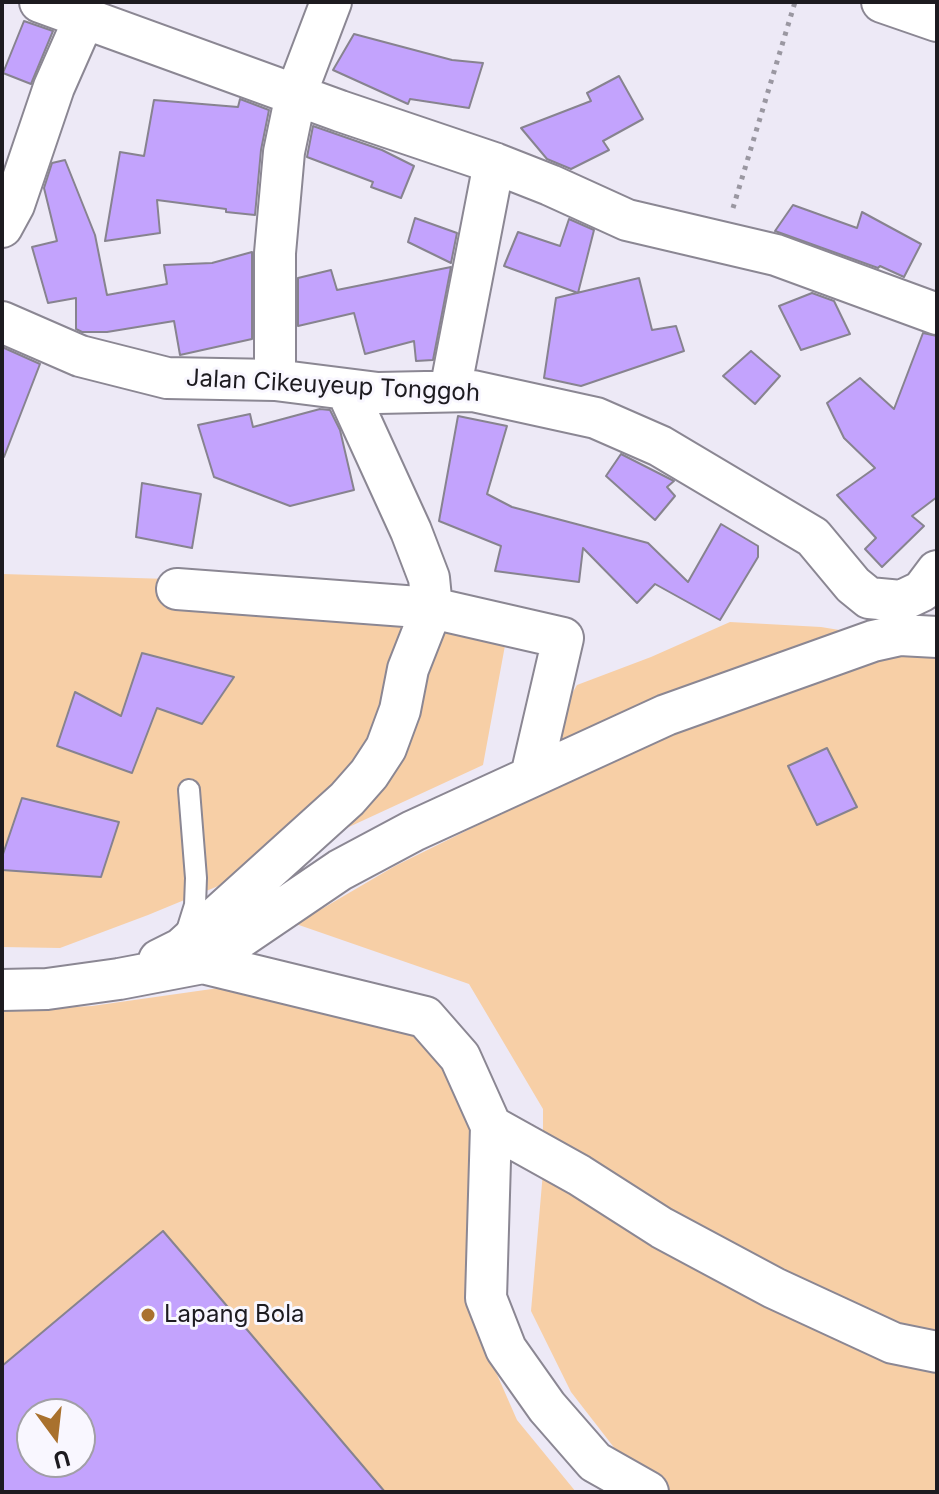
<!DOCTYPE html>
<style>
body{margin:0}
#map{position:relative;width:939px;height:1494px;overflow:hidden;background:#ede9f6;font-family:Inter,sans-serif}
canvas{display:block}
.frame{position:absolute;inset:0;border:4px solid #1d1b20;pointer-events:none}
.north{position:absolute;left:16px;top:1398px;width:80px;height:80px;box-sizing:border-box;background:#f9f7ff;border:2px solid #a19fa6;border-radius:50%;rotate:165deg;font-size:22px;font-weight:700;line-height:32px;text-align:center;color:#1d1b20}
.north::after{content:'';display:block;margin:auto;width:28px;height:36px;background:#a9712e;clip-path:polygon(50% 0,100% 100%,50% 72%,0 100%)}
</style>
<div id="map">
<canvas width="939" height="1494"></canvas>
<div class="frame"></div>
<div class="north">U</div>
</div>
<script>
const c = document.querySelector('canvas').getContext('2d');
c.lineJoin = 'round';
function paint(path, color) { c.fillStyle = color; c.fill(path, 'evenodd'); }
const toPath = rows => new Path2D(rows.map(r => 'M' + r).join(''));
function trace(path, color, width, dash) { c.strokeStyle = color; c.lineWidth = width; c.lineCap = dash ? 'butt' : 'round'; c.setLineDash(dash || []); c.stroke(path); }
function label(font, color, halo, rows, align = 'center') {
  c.font = font + ' Inter,sans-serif'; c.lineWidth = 6; c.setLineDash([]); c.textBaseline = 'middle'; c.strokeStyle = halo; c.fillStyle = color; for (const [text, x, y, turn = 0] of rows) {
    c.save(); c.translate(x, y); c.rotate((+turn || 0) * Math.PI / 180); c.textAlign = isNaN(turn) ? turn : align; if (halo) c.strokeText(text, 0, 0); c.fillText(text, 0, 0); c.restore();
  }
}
const green = toPath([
 [2,574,169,579,506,640,483,765,245,875,148,915,60,948,2,947],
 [730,622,821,627,937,646,937,1492,674,1492,633,1472,571,1392,531,1311,543,1172,543,1109,469,984,296,924,395,866,478,825,531,780,543,744,577,685,651,657],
 [233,986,422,1024,485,1118,483,1185,470,1313,517,1420,576,1492,2,1492,2,1011,92,1006],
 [32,1414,80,1414,80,1462,32,1462]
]);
const building = toPath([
 [24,21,53,31,31,84,3,73,24,21],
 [354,34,452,60,483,63,469,108,410,99,408,104,333,70,354,34],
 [619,76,643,119,603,141,609,150,571,169,547,159,521,128,591,101,587,93,619,76],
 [240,99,269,110,261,150,255,215,226,212,226,209,157,200,160,233,105,241,120,152,144,156,154,100,238,107,240,99],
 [313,126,382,150,414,166,401,198,371,187,373,182,307,157,313,126],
 [65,160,95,235,107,295,167,284,164,265,212,263,252,252,252,339,180,355,174,321,107,332,82,332,76,329,76,298,48,303,32,247,57,241,44,188,52,163,65,160],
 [793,205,857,228,862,212,921,244,904,277,880,266,878,268,775,231,793,205],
 [415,218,457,233,451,263,408,242,415,218],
 [569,219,594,230,578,293,504,266,518,232,560,246,569,219],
 [451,267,433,360,416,361,414,341,365,354,354,313,298,326,298,278,331,270,337,290,451,267],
 [639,278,652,330,676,326,684,351,581,386,544,378,556,298,639,278],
 [812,293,834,301,850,334,801,350,779,306,812,293],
 [923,333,937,336,937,497,912,516,924,526,882,567,865,549,876,538,837,495,875,468,844,438,827,403,860,378,894,409,923,333],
 [2,347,40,364,4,457,2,457,2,347],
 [751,351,780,376,755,404,723,376,751,351],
 [320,409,330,410,340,430,354,490,290,506,214,477,198,425,250,414,253,427,320,409],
 [458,416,507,426,487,494,512,507,648,543,688,582,721,524,758,546,758,557,720,620,655,584,637,603,583,548,579,582,495,571,501,546,439,521,458,416],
 [621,454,674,481,667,487,675,496,655,520,606,476,621,454],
 [142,483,201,494,192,548,136,537,142,483],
 [142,653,234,677,202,724,157,708,132,773,57,746,75,692,121,716,142,653],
 [827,748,857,807,817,825,788,766,827,748],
 [22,798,119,822,101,877,2,870,2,857,22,798],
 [163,1231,187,1259,385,1492,2,1492,2,1366,163,1231],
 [32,1414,80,1414,80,1462,32,1462,32,1414]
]);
const path = toPath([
 [733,208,795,2]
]);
const lane = toPath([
 [185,937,195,905,196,878,189,790]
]);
const street = toPath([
 [40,2,340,111,494,163,550,185,627,220,776,255,937,314],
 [882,2,937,21],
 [2,227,14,205,54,87,84,19],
 [2,322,80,356,167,378,275,380,378,393,473,391,596,418,660,446,813,537,853,585,869,598,901,601,922,591,937,571],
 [275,380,275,253,284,152,296,94,331,2],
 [450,391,494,163],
 [177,589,432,608,563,638,531,776],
 [159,960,181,949,347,799,369,774,386,748,400,710,408,669,432,608,429,578,411,531,347,391],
 [203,963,340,870,413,831,666,715,873,641,900,635,937,637],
 [2,990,47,989,119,979,203,963,425,1017,460,1057,491,1126,486,1298,506,1349,547,1407,595,1462,648,1492],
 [491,1126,579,1175,662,1228,774,1288,893,1343,937,1352]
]);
const markers = [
 [148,1315,8,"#a9712e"]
];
const streetNames = [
 ["Jalan Cikeuyeup Tonggoh",333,386,3]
];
const poiNames = [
 ["Lapang Bola",164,1315]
];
paint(green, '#f7cfa6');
paint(building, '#c3a3fd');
trace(building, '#87838f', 2);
trace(lane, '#8b8793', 24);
trace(street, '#8b8793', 44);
trace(path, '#9a97a1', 5, [4, 6]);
trace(lane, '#fff', 20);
trace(street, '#fff', 40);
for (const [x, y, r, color] of markers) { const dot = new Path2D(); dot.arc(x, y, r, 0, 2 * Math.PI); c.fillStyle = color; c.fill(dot); trace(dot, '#f9f7ff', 3); }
label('24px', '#1d1b20', '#f9f7ff', streetNames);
label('24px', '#1d1b20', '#f9f7ff', poiNames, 'left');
</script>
